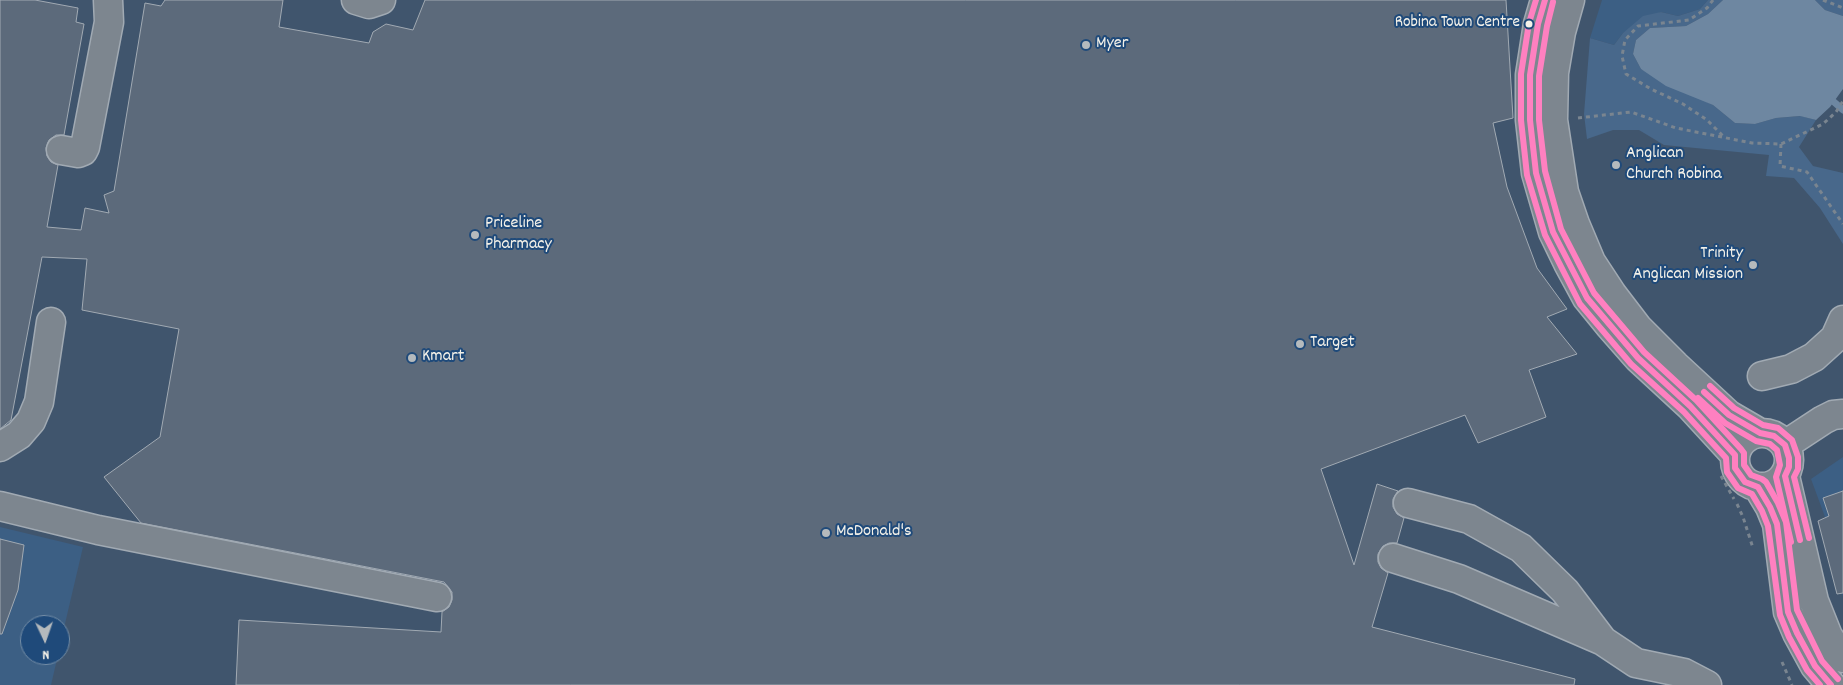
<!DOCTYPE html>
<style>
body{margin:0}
#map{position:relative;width:1843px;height:685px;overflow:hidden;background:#40556d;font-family:Dekko,sans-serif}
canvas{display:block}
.north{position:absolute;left:20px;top:615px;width:50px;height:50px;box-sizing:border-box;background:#1f4a7a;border:1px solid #748da6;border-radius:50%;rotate:177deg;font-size:14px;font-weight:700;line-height:20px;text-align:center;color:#f4f1e8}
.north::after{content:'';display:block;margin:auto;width:18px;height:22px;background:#b5babd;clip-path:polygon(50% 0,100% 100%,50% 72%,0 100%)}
</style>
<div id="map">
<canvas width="1843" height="685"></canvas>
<div class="north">N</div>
</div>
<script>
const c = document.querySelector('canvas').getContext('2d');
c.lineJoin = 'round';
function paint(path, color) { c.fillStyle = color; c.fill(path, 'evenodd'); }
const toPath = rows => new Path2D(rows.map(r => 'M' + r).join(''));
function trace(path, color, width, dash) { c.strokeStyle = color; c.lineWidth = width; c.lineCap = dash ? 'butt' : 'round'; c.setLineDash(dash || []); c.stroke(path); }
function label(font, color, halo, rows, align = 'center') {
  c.font = font + ' Dekko,sans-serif'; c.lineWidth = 4; c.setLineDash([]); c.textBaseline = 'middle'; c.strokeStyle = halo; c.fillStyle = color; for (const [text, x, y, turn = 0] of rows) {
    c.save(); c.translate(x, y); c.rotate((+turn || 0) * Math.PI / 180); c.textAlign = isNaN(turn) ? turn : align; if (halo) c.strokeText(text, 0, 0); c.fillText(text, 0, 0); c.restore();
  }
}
const built = toPath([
 [1602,0,1708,0,1700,9,1678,16,1661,12,1623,33,1614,45,1590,38],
 [1843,457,1843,597,1828,525,1811,479],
 [0,527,83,547,60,645,60,625,30,625,30,655,58,655,51,685,0,685]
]);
const green = toPath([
 [1708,0,1723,0,1708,14,1686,26,1650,28,1636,40,1633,54,1641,69,1713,105,1735,123,1755,124,1776,118,1801,116,1816,120,1799,147,1813,166,1843,173,1843,244,1820,208,1794,178,1766,176,1769,155,1664,145,1639,130,1613,130,1587,139,1584,114,1590,38,1614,45,1623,33,1643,16,1661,12,1678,16,1700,9],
 [1815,0,1843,0,1843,16,1825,10]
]);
const water = toPath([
 [1723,0,1815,0,1825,10,1843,16,1843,89,1830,107,1816,120,1800,116,1776,118,1755,124,1735,123,1713,105,1666,86,1641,69,1633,54,1636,40,1650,28,1686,26,1708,14]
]);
const stream = toPath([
 [1834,102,1843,110]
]);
const building = toPath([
 [0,0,35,0,78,8,76,22,84,24,64,135,56,135,49,140,46,148,47,156,51,162,58,165,47,227,81,230,85,208,109,213,104,195,114,191,145,3,161,6,165,0,283,0,279,27,369,43,373,32,386,24,413,30,425,0,1506,0,1513,118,1493,123,1507,187,1537,268,1567,309,1547,317,1577,354,1529,370,1546,417,1478,443,1465,415,1321,469,1354,565,1377,484,1398,491,1393,499,1393,507,1397,514,1404,518,1397,543,1389,543,1383,546,1378,554,1378,562,1381,568,1388,573,1372,627,1575,679,1574,685,236,685,239,620,441,632,442,612,449,607,452,600,452,592,444,582,141,523,104,477,160,437,179,329,82,310,87,259,42,257,11,420,0,429,0,0],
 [1843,491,1843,593,1837,594,1818,521,1829,516,1823,498,1843,491],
 [0,539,24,545,18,590,2,634,0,634,0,539]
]);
const path = toPath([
 [1713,0,1707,8,1689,20,1638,26,1625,40,1622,56,1626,74,1651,89,1683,104,1707,120,1724,137],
 [1823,0,1843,8],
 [1578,118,1631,112,1676,128,1752,143,1781,144,1823,124,1836,112,1843,101],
 [1781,144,1780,166,1807,172,1843,224],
 [1721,476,1734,499],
 [1737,504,1743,517,1753,548],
 [1782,662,1792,685]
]);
const minor = toPath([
 [356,0,369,4,381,0],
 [1545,0,1538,24,1530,75,1530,120,1536,173,1553,232,1568,263,1587,298,1609,325,1638,358,1690,406,1735,455],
 [1570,0,1561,32,1554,73,1553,120,1564,192,1575,224,1591,262,1612,294,1638,328,1675,365,1729,415,1760,433],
 [61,150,78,153,83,151,85,147,109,22,108,0],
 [1762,376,1791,369,1814,357,1835,338,1843,320],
 '1735 460a27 27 0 1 1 54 0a27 27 0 1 1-54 0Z',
 [1785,445,1823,420,1833,415,1843,414],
 [0,447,19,435,31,421,39,402,51,322],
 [1785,476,1814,601,1828,636,1843,658],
 [1758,487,1770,507,1777,524,1788,612,1797,633,1815,666,1831,685],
 [1408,503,1469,519,1521,548,1565,591,1603,641,1636,663,1684,673,1707,685],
 [0,506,98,530,437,597],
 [1393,558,1459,579,1603,641]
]);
const bus1 = toPath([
 [1545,0,1538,24,1530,75,1530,120,1536,173,1553,232,1587,298,1638,358,1690,406,1735,455,1735,468,1745,482,1758,487,1770,507,1777,524,1788,612,1797,633,1815,666,1831,685],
 [1704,392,1729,415,1760,433,1774,436,1785,445,1789,458,1789,467,1785,476,1800,540]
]);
const bus2 = toPath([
 [1536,0,1529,23,1521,74,1521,120,1527,175,1545,235,1580,304,1631,364,1684,412,1726,458,1727,472,1738,488,1752,494,1762,511,1768,526,1780,615,1789,637,1807,670,1820,685],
 [1698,398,1725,423,1756,441,1770,444,1777,450,1780,465,1776,477,1791,542]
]);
const bus3 = toPath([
 [1553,2,1547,26,1539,76,1539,120,1545,171,1561,229,1594,293,1644,352,1696,400,1741,449,1744,453,1744,465,1751,475,1762,479,1766,482,1778,503,1786,522,1797,610,1822,661,1838,679],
 [1710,386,1734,408,1763,425,1778,428,1792,440,1798,457,1798,469,1794,477,1809,538]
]);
const markers = [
 [1529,24,4.5,"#f4f1e8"],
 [1086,45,5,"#b5babd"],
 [1616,165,5,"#b5babd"],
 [475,235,5,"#b5babd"],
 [1753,265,5,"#b5babd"],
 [1300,344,5,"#b5babd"],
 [412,358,5,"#b5babd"],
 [826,533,5,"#b5babd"]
];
const busNames = [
 ["Robina Town Centre",1520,24]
];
const poiNames = [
 ["Myer",1096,45],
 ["Anglican",1626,155],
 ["Church Robina",1626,176],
 ["Priceline",485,225],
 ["Pharmacy",485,246],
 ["Trinity",1743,255,"right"],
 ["Anglican Mission",1743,276,"right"],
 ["Target",1310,344],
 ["Kmart",422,358],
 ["McDonald's",836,533]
];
paint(built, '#3c5f84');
paint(green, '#48688b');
paint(water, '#6e87a1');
trace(stream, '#6e87a1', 7);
paint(building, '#5c6a7b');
trace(building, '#a1aab3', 1);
trace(minor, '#a1aab3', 31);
trace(path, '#7a8590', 3, [4, 4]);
trace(minor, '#7d868f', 28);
trace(bus1, '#ff80c0', 6);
trace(bus2, '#ff80c0', 6);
trace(bus3, '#ff80c0', 6);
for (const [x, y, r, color] of markers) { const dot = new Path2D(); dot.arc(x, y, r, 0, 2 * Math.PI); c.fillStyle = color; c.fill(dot); trace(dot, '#1f4a7a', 2); }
label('17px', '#f4f1e8', '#1f4a7a', busNames, 'right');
label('18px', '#f4f1e8', '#1f4a7a', poiNames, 'left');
</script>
